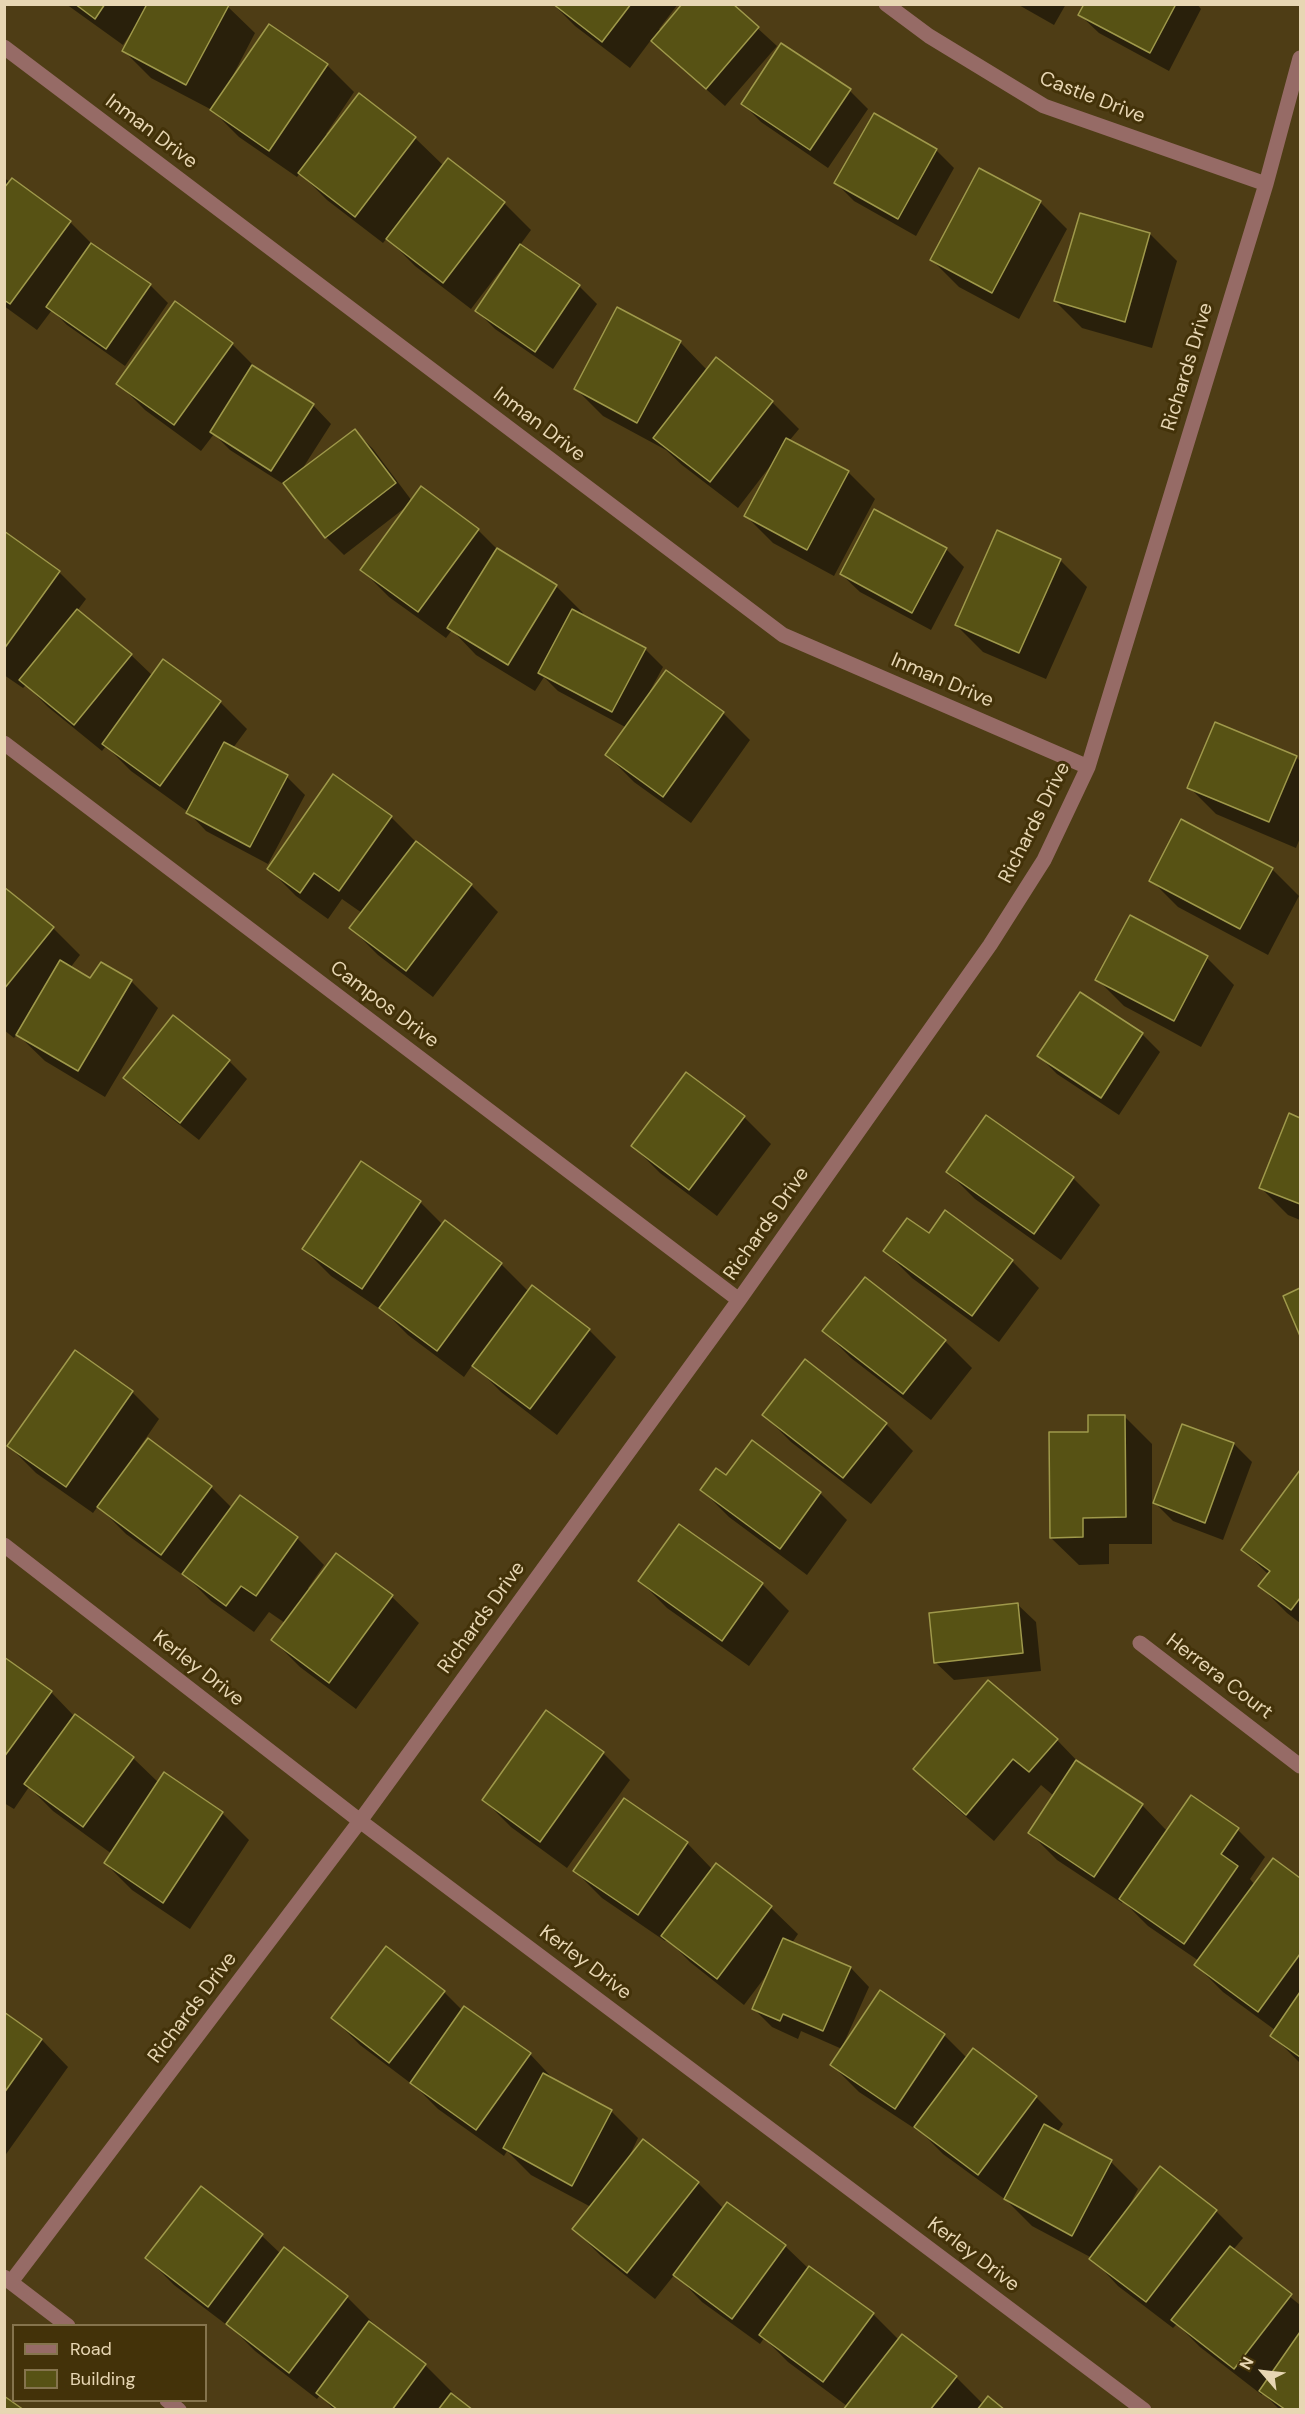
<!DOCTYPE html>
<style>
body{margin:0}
#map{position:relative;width:1305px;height:2414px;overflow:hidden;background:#4e3d15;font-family:"DM Sans",sans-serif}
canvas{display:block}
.frame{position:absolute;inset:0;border:6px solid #e7d6b3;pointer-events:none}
.legend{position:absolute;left:12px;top:2324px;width:195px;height:78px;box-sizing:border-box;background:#433209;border:2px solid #85744d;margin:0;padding:8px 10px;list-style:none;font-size:18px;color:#e7d6b3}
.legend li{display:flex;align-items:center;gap:12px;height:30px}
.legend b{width:30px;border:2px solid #85744d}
.north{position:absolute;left:1233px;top:2342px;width:60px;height:60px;-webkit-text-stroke:4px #433209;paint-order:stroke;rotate:298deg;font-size:16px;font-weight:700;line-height:24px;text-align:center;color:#e7d6b3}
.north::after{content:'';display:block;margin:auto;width:21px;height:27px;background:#e7d6b3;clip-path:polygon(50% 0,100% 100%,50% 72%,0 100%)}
</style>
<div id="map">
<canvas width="1305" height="2414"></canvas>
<div class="frame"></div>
<ul class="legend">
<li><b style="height:8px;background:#966b66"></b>Road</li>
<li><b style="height:16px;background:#575214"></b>Building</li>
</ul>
<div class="north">N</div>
</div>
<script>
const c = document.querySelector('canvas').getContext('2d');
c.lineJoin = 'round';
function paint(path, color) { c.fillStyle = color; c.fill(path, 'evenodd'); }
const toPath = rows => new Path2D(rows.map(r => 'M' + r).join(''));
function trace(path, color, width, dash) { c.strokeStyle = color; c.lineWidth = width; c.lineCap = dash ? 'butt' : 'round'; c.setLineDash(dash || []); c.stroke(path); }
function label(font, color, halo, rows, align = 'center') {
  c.font = font + ' "DM Sans",sans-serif'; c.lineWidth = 6; c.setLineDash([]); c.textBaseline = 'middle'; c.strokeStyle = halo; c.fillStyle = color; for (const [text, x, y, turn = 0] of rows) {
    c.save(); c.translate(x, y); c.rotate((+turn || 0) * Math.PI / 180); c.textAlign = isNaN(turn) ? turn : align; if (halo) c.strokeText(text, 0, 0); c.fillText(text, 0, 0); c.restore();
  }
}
const shadow = toPath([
 [66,4,225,4,255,33,230,81,232,82,270,26,327,65,354,92,326,134,415,138,444,166,449,160,504,203,531,230,520,245,579,286,597,304,553,369,495,329,477,311,508,264,506,263,471,309,415,266,387,238,383,243,327,200,300,173,297,177,239,137,212,110,151,78,124,51,134,32,132,31,123,45],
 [553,4,678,4,659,29,661,30,731,4,777,46,725,106,651,40,630,68,575,26],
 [1017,4,1066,4,1054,25],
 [1086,4,1197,4,1201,9,1169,71,1099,33,1080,15],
 [850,91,868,109,828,168,761,122,743,104],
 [936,150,954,168,916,236,854,201,836,183],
 [4,178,70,222,95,247,150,285,168,303,125,366,67,325,52,310,37,330,4,306],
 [1040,202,1067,229,1019,319,959,287,932,260],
 [1081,215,1150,234,1177,261,1152,348,1082,328,1055,301],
 [680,342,707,370,772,402,799,429,789,441,848,472,875,499,834,576,773,543,746,516,772,466,771,465,738,508,682,465,666,450,603,416,576,389],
 [232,344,260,372,313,405,331,424,301,471,355,431,373,449,412,501,478,530,498,550,556,586,583,613,582,615,645,649,663,667,650,691,652,692,667,672,723,713,750,740,691,823,634,782,607,755,627,728,558,691,544,677,535,691,476,655,452,630,446,638,389,597,362,570,406,507,344,555,326,537,288,487,230,450,214,434,201,451,145,410,118,383],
 [4,533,59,572,86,599,77,611,131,655,153,676,220,702,247,729,233,748,287,777,305,795,268,864,206,831,188,812,131,771,106,746,102,751,48,707,26,685,23,688,4,675],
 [946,549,964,567,931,630,860,592,841,574],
 [1060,560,1087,587,1046,679,983,652,956,625],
 [1296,757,1300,761,1300,838,1296,848,1216,814,1189,787],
 [391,817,418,844,471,885,498,912,433,997,378,955,351,928,362,913,342,899,328,919,296,896,269,869],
 [1272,869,1299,896,1268,955,1178,907,1151,880],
 [4,889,53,928,80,955,70,968,91,980,131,981,158,1008,105,1097,45,1061,17,1034,14,1038,4,1030],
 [1130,917,1207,958,1234,985,1201,1047,1124,1006,1097,979],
 [1142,1034,1160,1052,1119,1115,1057,1074,1039,1056],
 [229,1061,247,1079,199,1140,143,1096,125,1078],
 [686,1074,744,1117,771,1144,717,1216,660,1173,633,1146],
 [1290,1115,1300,1119,1300,1220,1288,1215,1261,1188],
 [948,1172,1073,1178,1100,1205,1061,1260,975,1199],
 [420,1202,443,1225,445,1222,501,1264,529,1292,589,1330,616,1357,557,1435,501,1392,473,1364,464,1377,408,1335,386,1313,331,1276,304,1249],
 [929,1235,1012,1261,1039,1288,999,1342,912,1278,885,1251],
 [1300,1289,1300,1332,1285,1296],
 [824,1331,945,1341,972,1368,931,1420,851,1358],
 [75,1352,132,1392,159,1419,135,1454,211,1487,232,1508,297,1538,324,1565,308,1588,310,1590,336,1555,392,1597,419,1623,356,1709,300,1667,273,1640,285,1623,269,1612,254,1632,211,1601,190,1580,126,1534,98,1506,93,1513,36,1473,9,1446],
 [764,1415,886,1424,913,1451,871,1504,791,1442],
 [1125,1417,1152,1444,1152,1544,1109,1544,1109,1564,1079,1565,1051,1538,1090,1433],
 [752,1442,820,1493,847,1520,807,1575,729,1517,702,1490,727,1477],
 [1234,1444,1252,1462,1223,1540,1173,1521,1155,1503],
 [1300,1472,1300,1623,1287,1613,1260,1586,1269,1575,1243,1550],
 [640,1581,762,1584,789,1611,749,1666,667,1608],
 [1017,1604,1036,1622,1041,1671,954,1680,935,1662],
 [4,1659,51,1692,75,1717,133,1758,159,1783,222,1813,249,1840,190,1929,132,1890,105,1863,112,1854,53,1811,29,1787,14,1809,4,1803],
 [546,1712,603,1753,630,1780,567,1868,511,1827,484,1800],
 [1057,1740,1082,1766,1142,1805,1167,1831,1238,1830,1265,1857,1250,1879,1255,1885,1273,1860,1300,1880,1300,2063,1272,2035,1275,2030,1223,1992,1196,1965,1199,1961,1148,1926,1123,1901,1122,1903,1057,1860,1030,1833,1054,1796,1041,1785,994,1841,942,1796,915,1769],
 [687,1843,713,1870,716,1865,771,1908,798,1934,792,1943,851,1968,869,1987,843,2045,944,2035,968,2059,974,2050,1036,2097,1063,2124,1057,2133,1111,2162,1138,2189,1128,2208,1216,2211,1243,2238,1233,2250,1300,2305,1300,2410,1280,2410,1263,2393,1262,2395,1200,2347,1177,2324,1173,2328,1118,2286,1092,2258,1032,2226,1006,2200,943,2154,923,2134,859,2092,832,2065,842,2049,801,2031,798,2039,772,2027,754,2009,768,1973,744,2005,690,1962,667,1939,665,1941,602,1898,575,1871],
 [444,1992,463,2011,530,2054,556,2082,611,2111,638,2138,628,2159,644,2141,698,2183,724,2209,728,2204,785,2246,809,2269,873,2314,899,2340,956,2377,983,2404,1002,2410,845,2410,847,2406,788,2362,764,2338,760,2344,702,2302,675,2274,655,2299,601,2256,574,2229,591,2207,531,2175,507,2151,504,2156,438,2109,417,2088,360,2045,333,2018],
 [4,2014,42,2040,68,2067,4,2157],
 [201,2188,262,2236,281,2254,347,2297,374,2324,372,2325,425,2365,452,2392,450,2394,470,2410,334,2410,320,2395,317,2399,255,2351,236,2332,174,2285,147,2258]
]);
const building = toPath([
 [75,4,105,4,95,19,75,4],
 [147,4,229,5,186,85,122,51,147,4],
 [553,4,631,4,602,42,553,4],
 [682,4,733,4,759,27,706,89,651,41,682,4],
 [1084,4,1176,4,1150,53,1078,15,1084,4],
 [269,24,328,64,269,151,210,110,269,24],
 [781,43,851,89,810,150,741,104,781,43],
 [359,93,416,137,355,217,298,173,359,93],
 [874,113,937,149,898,219,834,183,874,113],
 [448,158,505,202,443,283,386,239,448,158],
 [979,168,1041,201,992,293,930,260,979,168],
 [12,178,71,221,10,304,4,300,4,188,12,178],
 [1080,213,1150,233,1125,322,1054,301,1080,213],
 [91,243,151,284,106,349,46,307,91,243],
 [520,244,580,285,535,352,475,311,520,244],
 [175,301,233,343,174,425,116,384,175,301],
 [617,307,681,341,637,423,574,389,617,307],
 [716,357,773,401,710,482,653,438,716,357],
 [252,365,314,404,271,471,210,432,252,365],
 [355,429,396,483,325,538,283,483,355,429],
 [786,438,849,471,807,550,744,516,786,438],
 [421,486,479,529,418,612,360,570,421,486],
 [874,509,947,548,912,613,840,574,874,509],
 [997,530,1061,559,1019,653,955,625,997,530],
 [4,531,60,571,4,649,4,531],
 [497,548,557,585,508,665,447,628,497,548],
 [77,609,132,654,74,725,19,680,77,609],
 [572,609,646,648,612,712,538,673,572,609],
 [163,659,221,701,160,786,102,744,163,659],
 [666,670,724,712,663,797,605,755,666,670],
 [1215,722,1297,756,1269,822,1187,788,1215,722],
 [224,742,288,775,250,847,186,813,224,742],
 [333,774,392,816,339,891,314,873,300,893,267,869,333,774],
 [1181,819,1273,868,1240,929,1149,881,1181,819],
 [416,841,472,884,406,971,349,928,416,841],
 [4,887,54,927,4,989,4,887],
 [1130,915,1208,956,1174,1021,1095,980,1130,915],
 [60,960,90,978,101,962,132,980,78,1071,16,1035,60,960],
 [1080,992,1143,1033,1101,1098,1037,1056,1080,992],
 [173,1015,230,1060,180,1123,123,1078,173,1015],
 [686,1072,745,1116,689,1190,631,1146,686,1072],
 [1289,1113,1300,1118,1300,1204,1259,1188,1289,1113],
 [986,1115,1074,1177,1034,1234,946,1172,986,1115],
 [361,1161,421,1201,362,1289,302,1249,361,1161],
 [945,1210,1013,1260,972,1316,883,1251,907,1218,929,1233,945,1210],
 [445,1220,502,1263,437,1351,379,1308,445,1220],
 [865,1277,946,1340,903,1394,822,1331,865,1277],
 [532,1285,590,1329,530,1409,472,1366,532,1285],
 [1300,1288,1300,1336,1283,1296,1300,1288],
 [75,1350,133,1391,66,1487,7,1446,75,1350],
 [805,1359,887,1423,843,1478,762,1415,805,1359],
 [1088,1415,1125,1415,1126,1517,1083,1518,1083,1537,1050,1538,1049,1432,1088,1432,1088,1415],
 [1182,1424,1234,1443,1205,1523,1153,1503,1182,1424],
 [148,1438,212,1486,161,1555,97,1507,148,1438],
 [752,1440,821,1492,780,1549,700,1490,716,1468,726,1475,752,1440],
 [1300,1470,1300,1598,1291,1610,1258,1586,1270,1571,1241,1550,1300,1470],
 [240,1495,298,1537,256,1596,241,1586,226,1606,182,1574,240,1495],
 [679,1524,763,1583,722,1641,638,1581,679,1524],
 [336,1553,393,1595,329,1683,271,1640,336,1553],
 [1018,1603,1023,1653,934,1663,929,1613,1018,1603],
 [4,1657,52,1691,4,1757,4,1657],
 [988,1680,1058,1739,1029,1772,1013,1759,966,1815,913,1769,988,1680],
 [546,1710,604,1752,540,1842,482,1800,546,1710],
 [75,1714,134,1757,83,1827,24,1784,75,1714],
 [1076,1760,1143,1804,1094,1877,1028,1833,1076,1760],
 [164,1772,223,1812,163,1903,104,1863,164,1772],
 [1191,1795,1239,1828,1221,1854,1238,1866,1184,1944,1119,1899,1191,1795],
 [624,1798,688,1842,638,1915,573,1871,624,1798],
 [1273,1858,1300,1878,1300,1954,1258,2012,1194,1965,1273,1858],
 [716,1863,772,1906,717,1979,661,1936,716,1863],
 [783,1938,851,1967,823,2031,783,2014,780,2021,752,2009,783,1938],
 [386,1946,445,1991,389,2063,331,2018,386,1946],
 [880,1990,945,2034,895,2109,830,2065,880,1990],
 [1300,1992,1300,2057,1270,2036,1300,1992],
 [464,2006,531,2053,476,2130,410,2083,464,2006],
 [4,2012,42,2039,4,2093,4,2012],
 [973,2048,1037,2096,978,2175,914,2127,973,2048],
 [543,2073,612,2110,572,2186,503,2148,543,2073],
 [1044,2124,1112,2160,1072,2236,1004,2199,1044,2124],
 [643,2139,699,2182,627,2273,572,2229,643,2139],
 [1160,2166,1217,2210,1146,2302,1089,2259,1160,2166],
 [201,2186,263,2234,208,2307,145,2258,201,2186],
 [727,2202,786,2245,732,2319,673,2275,727,2202],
 [1230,2246,1292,2294,1234,2369,1171,2320,1230,2246],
 [284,2247,348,2296,289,2373,226,2324,284,2247],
 [809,2266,874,2313,823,2382,759,2335,809,2266],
 [369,2321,426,2364,392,2410,338,2410,316,2393,369,2321],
 [1300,2332,1300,2410,1286,2410,1259,2391,1300,2332],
 [902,2334,957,2376,930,2410,843,2410,902,2334],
 [451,2393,473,2410,438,2410,451,2393],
 [4,2396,24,2410,4,2410,4,2396],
 [988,2396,1005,2410,977,2410,988,2396]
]);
const minor = toPath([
 [886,4,929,36,1044,106,1266,184],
 [4,47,783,635,1088,767],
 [4,743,739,1300],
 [4,1545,360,1821,1144,2410],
 [1140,1643,1300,1766],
 [4,2277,68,2326],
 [11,2282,360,1821,739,1300,990,945,1044,860,1088,767,1266,184,1300,58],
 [167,2400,179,2410]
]);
const streetNames = [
 ["Castle Drive",1092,98,21],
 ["Inman Drive",151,132,37],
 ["Richards Drive",1188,367,-73],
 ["Inman Drive",539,425,37],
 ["Inman Drive",942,681,23],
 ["Richards Drive",1035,823,-63],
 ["Campos Drive",384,1005,37],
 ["Richards Drive",767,1224,-55],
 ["Richards Drive",482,1618,-54],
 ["Kerley Drive",198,1669,38],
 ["Herrera Court",1219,1677,37],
 ["Kerley Drive",585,1963,37],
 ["Richards Drive",193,2008,-53],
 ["Kerley Drive",973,2255,37]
];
paint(shadow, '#0007');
paint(building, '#575214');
trace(building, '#9f994b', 1.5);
trace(minor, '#966b66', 15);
label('20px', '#e7d6b3', '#433209', streetNames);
</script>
